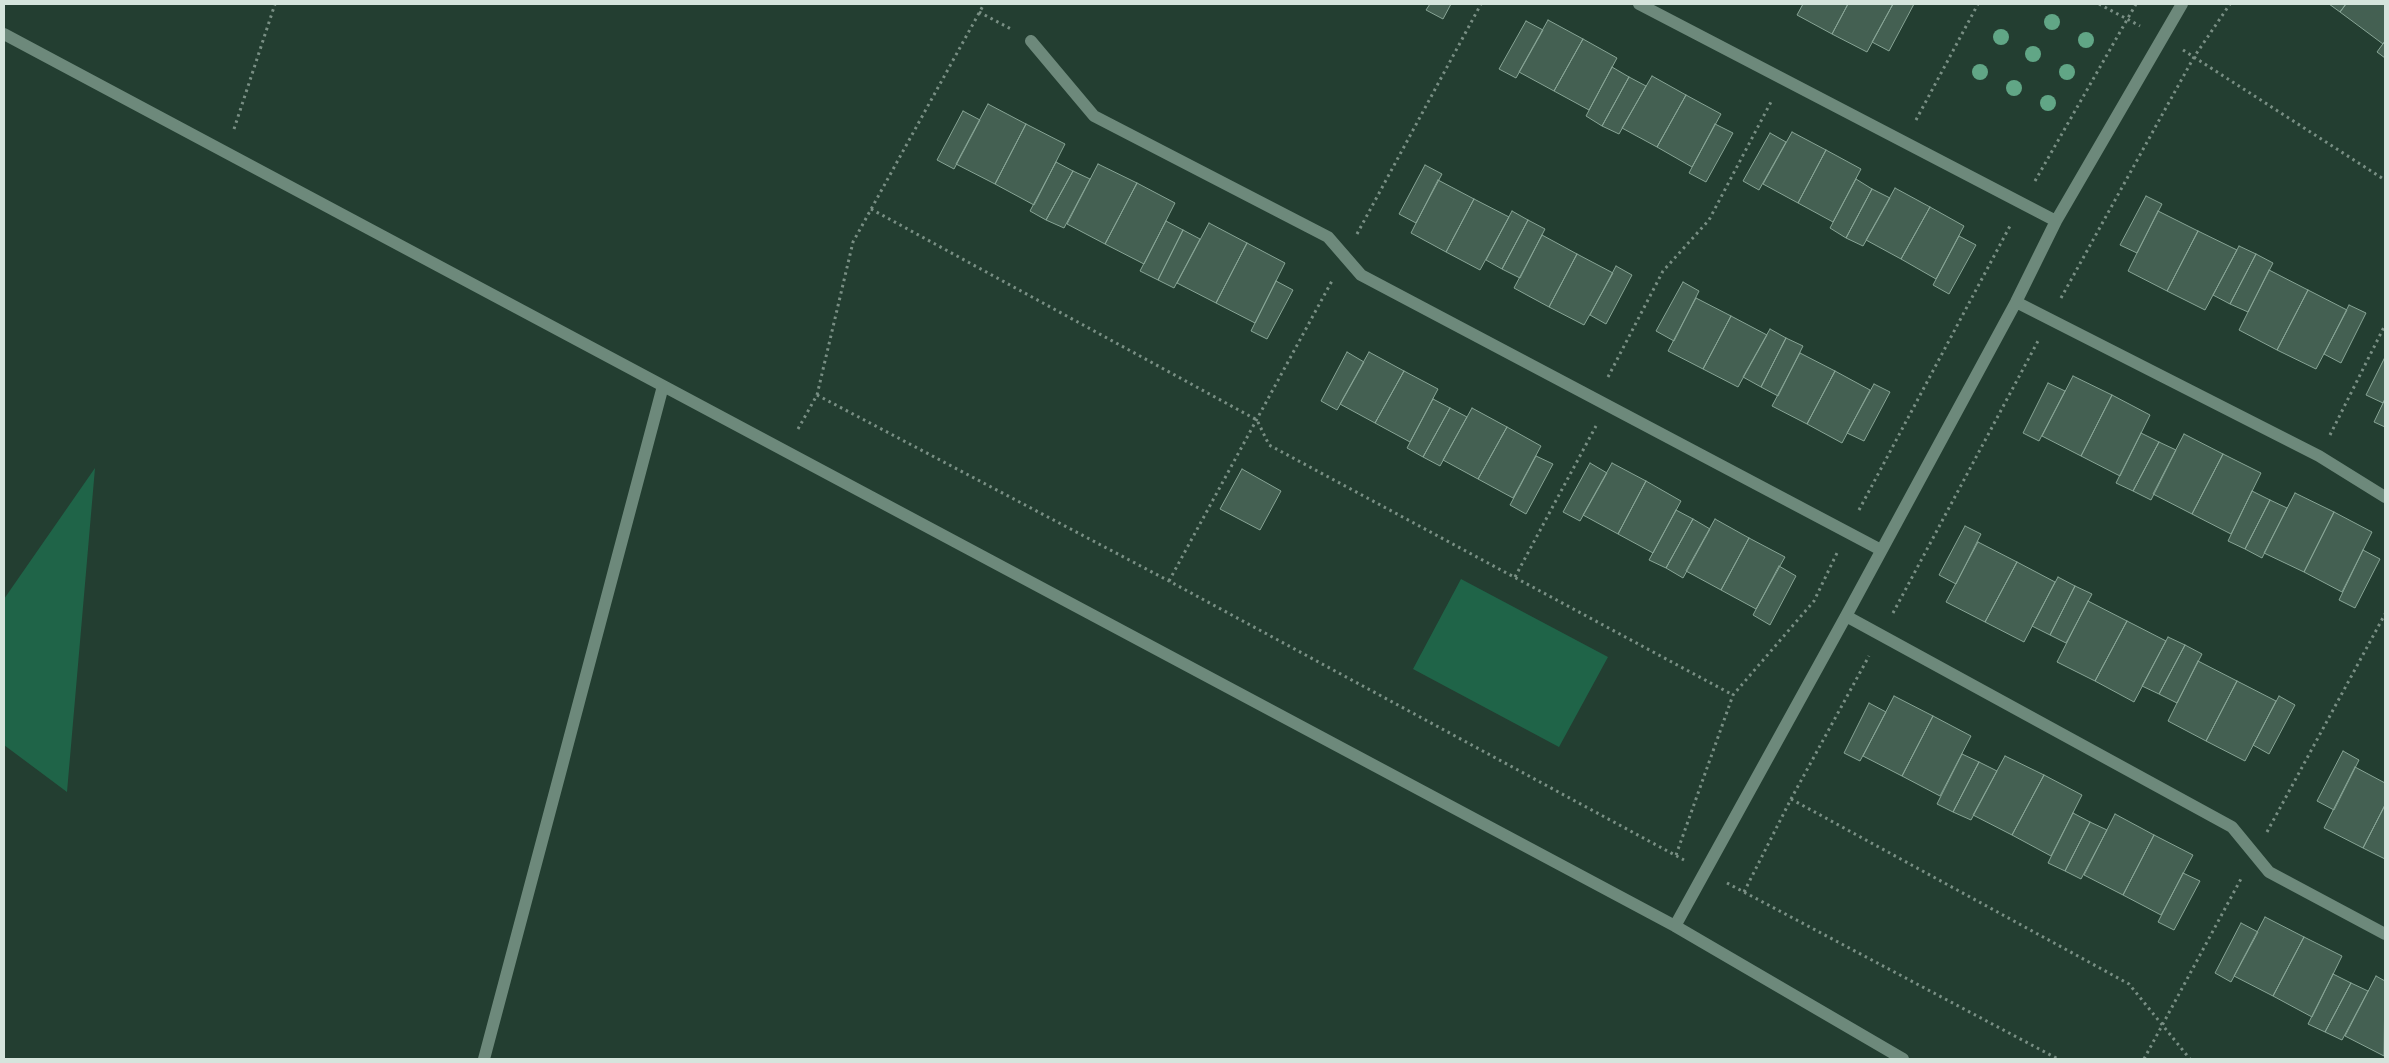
<!DOCTYPE html>
<style>
body{margin:0}
#map{position:relative;width:2389px;height:1063px;overflow:hidden;background:#233e31;font-family:"Varela Round",sans-serif}
canvas{display:block}
.frame{position:absolute;inset:0;border:5px solid #d5e4dc;pointer-events:none}
</style>
<div id="map">
<canvas width="2389" height="1063"></canvas>
<div class="frame"></div>
</div>
<script>
const c = document.querySelector('canvas').getContext('2d');
c.lineJoin = 'round';
function paint(path, color) { c.fillStyle = color; c.fill(path, 'evenodd'); }
const toPath = rows => new Path2D(rows.map(r => 'M' + r).join(''));
function trace(path, color, width, dash) { c.strokeStyle = color; c.lineWidth = width; c.lineCap = dash ? 'butt' : 'round'; c.setLineDash(dash || []); c.stroke(path); }
const green = toPath([
 [95,468,67,792,4,745,4,599],
 [1461,579,1608,657,1559,747,1413,669]
]);
const building = toPath([
 [1430,4,1451,4,1443,19,1426,10,1430,4],
 [1803,4,1848,4,1832,34,1797,15,1803,4],
 [1848,4,1893,4,1867,52,1832,34,1848,4],
 [1893,4,1914,4,1889,51,1872,42,1893,4],
 [2329,4,2346,4,2340,12,2329,4],
 [2346,4,2385,4,2385,41,2383,44,2340,12,2346,4],
 [1548,20,1583,39,1554,91,1519,72,1548,20],
 [1526,21,1543,30,1516,78,1499,69,1526,21],
 [1583,39,1617,58,1589,110,1554,91,1583,39],
 [2385,41,2385,58,2377,52,2385,41],
 [1612,67,1629,77,1602,126,1586,116,1612,67],
 [1652,76,1686,95,1657,147,1622,128,1652,76],
 [1629,77,1646,86,1619,134,1602,126,1629,77],
 [1686,95,1721,114,1692,167,1657,147,1686,95],
 [988,104,1026,124,995,184,956,164,988,104],
 [963,111,980,120,954,169,937,160,963,111],
 [1026,124,1065,144,1034,205,995,184,1026,124],
 [1715,124,1733,133,1706,182,1689,173,1715,124],
 [1792,132,1826,150,1798,203,1763,184,1792,132],
 [1770,133,1786,142,1759,190,1743,181,1770,133],
 [1826,150,1861,169,1833,222,1798,203,1826,150],
 [1056,162,1073,171,1046,220,1030,211,1056,162],
 [1098,164,1137,183,1105,244,1067,224,1098,164],
 [1425,165,1442,174,1416,223,1399,214,1425,165],
 [1073,171,1090,179,1064,228,1046,220,1073,171],
 [1856,179,1872,189,1846,238,1830,228,1856,179],
 [1438,180,1474,199,1446,252,1411,233,1438,180],
 [1137,183,1175,203,1144,264,1105,244,1137,183],
 [1895,188,1930,207,1901,259,1866,240,1895,188],
 [1872,189,1890,198,1863,246,1846,238,1872,189],
 [2146,196,2162,204,2137,253,2120,245,2146,196],
 [1474,199,1509,217,1480,270,1446,252,1474,199],
 [1930,207,1964,226,1936,279,1901,259,1930,207],
 [1512,211,1528,220,1502,269,1486,260,1512,211],
 [2158,211,2198,231,2167,291,2128,271,2158,211],
 [1528,220,1545,229,1520,278,1502,269,1528,220],
 [1166,221,1183,230,1158,280,1140,271,1166,221],
 [1209,223,1247,243,1216,303,1177,283,1209,223],
 [1183,230,1200,239,1174,288,1158,280,1183,230],
 [2198,231,2237,250,2205,310,2167,291,2198,231],
 [1542,235,1577,254,1549,307,1514,288,1542,235],
 [1959,236,1976,245,1949,294,1933,285,1959,236],
 [1247,243,1285,263,1255,323,1216,303,1247,243],
 [2239,246,2256,254,2230,304,2213,295,2239,246],
 [1577,254,1613,273,1584,325,1549,307,1577,254],
 [2256,254,2273,263,2248,312,2230,304,2256,254],
 [1616,266,1632,275,1606,324,1590,315,1616,266],
 [2269,270,2308,290,2277,350,2239,330,2269,270],
 [1276,281,1293,290,1267,339,1251,331,1276,281],
 [1683,282,1699,291,1674,341,1656,331,1683,282],
 [2308,290,2347,310,2316,369,2277,350,2308,290],
 [1696,298,1731,316,1703,369,1668,351,1696,298],
 [2349,305,2366,313,2341,363,2324,354,2349,305],
 [1731,316,1767,335,1738,387,1703,369,1731,316],
 [1770,329,1786,338,1761,387,1743,377,1770,329],
 [1786,338,1803,346,1778,396,1761,387,1786,338],
 [1347,352,1364,362,1337,410,1321,401,1347,352],
 [1369,352,1404,371,1375,423,1340,404,1369,352],
 [1800,353,1835,371,1807,424,1772,406,1800,353],
 [2385,357,2385,399,2383,403,2366,395,2385,357],
 [1404,371,1438,389,1410,442,1375,423,1404,371],
 [1835,371,1870,390,1842,443,1807,424,1835,371],
 [2073,376,2112,395,2081,456,2042,436,2073,376],
 [2048,383,2065,391,2039,441,2023,433,2048,383],
 [1874,384,1890,392,1864,441,1847,433,1874,384],
 [2112,395,2150,415,2120,476,2081,456,2112,395],
 [1433,399,1450,408,1423,457,1407,448,1433,399],
 [2385,399,2385,427,2374,422,2385,399],
 [1450,408,1467,417,1440,466,1423,457,1450,408],
 [1472,408,1507,427,1478,479,1443,460,1472,408],
 [1507,427,1541,446,1513,498,1478,479,1507,427],
 [2141,433,2159,442,2133,491,2116,483,2141,433],
 [2184,434,2223,454,2192,514,2153,494,2184,434],
 [2159,442,2176,450,2151,500,2133,491,2159,442],
 [2223,454,2261,473,2231,534,2192,514,2223,454],
 [1536,456,1553,464,1526,514,1510,505,1536,456],
 [1590,463,1607,473,1580,521,1563,512,1590,463],
 [1612,463,1646,481,1618,534,1583,515,1612,463],
 [1242,469,1281,491,1260,530,1220,509,1242,469],
 [1646,481,1681,501,1653,553,1618,534,1646,481],
 [2252,491,2270,500,2245,549,2228,541,2252,491],
 [2295,493,2334,512,2304,572,2264,553,2295,493],
 [2270,500,2287,508,2262,558,2245,549,2270,500],
 [1676,510,1693,519,1666,568,1649,560,1676,510],
 [2334,512,2372,532,2342,592,2304,572,2334,512],
 [1693,519,1710,529,1683,578,1666,568,1693,519],
 [1715,519,1749,538,1721,590,1686,571,1715,519],
 [1965,526,1981,534,1956,584,1939,575,1965,526],
 [1749,538,1785,557,1756,609,1721,590,1749,538],
 [1978,542,2017,562,1985,622,1946,602,1978,542],
 [2363,550,2380,559,2355,608,2339,600,2363,550],
 [2017,562,2055,582,2024,642,1985,622,2017,562],
 [1779,566,1796,576,1770,625,1753,615,1779,566],
 [2058,577,2075,586,2050,635,2032,626,2058,577],
 [2075,586,2092,594,2066,643,2050,635,2075,586],
 [2088,601,2127,621,2095,681,2057,662,2088,601],
 [2127,621,2166,641,2134,702,2095,681,2127,621],
 [2168,637,2185,645,2159,694,2142,686,2168,637],
 [2185,645,2202,654,2177,703,2159,694,2185,645],
 [2198,661,2237,681,2206,741,2168,721,2198,661],
 [2237,681,2276,701,2245,761,2206,741,2237,681],
 [1894,696,1933,716,1902,776,1863,756,1894,696],
 [2279,696,2295,705,2269,754,2253,745,2279,696],
 [1869,703,1886,712,1860,761,1844,753,1869,703],
 [1933,716,1971,736,1940,796,1902,776,1933,716],
 [2343,751,2359,760,2334,810,2317,801,2343,751],
 [1962,754,1979,762,1953,812,1937,804,1962,754],
 [2005,756,2044,775,2012,835,1973,815,2005,756],
 [1979,762,1997,771,1971,820,1953,812,1979,762],
 [2355,767,2385,783,2385,805,2363,848,2324,828,2355,767],
 [2044,775,2082,795,2051,856,2012,835,2044,775],
 [2385,805,2385,859,2363,848,2385,805],
 [2073,813,2090,822,2065,871,2048,863,2073,813],
 [2115,814,2154,835,2123,895,2084,875,2115,814],
 [2090,822,2107,830,2081,879,2065,871,2090,822],
 [2154,835,2193,855,2161,915,2123,895,2154,835],
 [2183,873,2200,881,2174,930,2158,922,2183,873],
 [2265,917,2304,937,2273,996,2234,976,2265,917],
 [2241,923,2258,932,2231,982,2215,973,2241,923],
 [2304,937,2342,956,2312,1017,2273,996,2304,937],
 [2333,974,2351,983,2325,1032,2308,1024,2333,974],
 [2376,976,2385,981,2384,1056,2345,1036,2376,976],
 [2351,983,2368,991,2342,1040,2325,1032,2351,983]
]);
const path = toPath([
 [2099,4,2140,26],
 [979,12,1011,29],
 [2183,50,2385,180],
 [1916,120,1978,4],
 [234,129,275,4],
 [2035,181,2136,4],
 [871,209,1257,420,1269,445,1733,695],
 [1357,234,1481,4],
 [2061,298,2194,57,2230,4],
 [1608,377,1663,271,1709,220,1772,100],
 [817,395,1169,581,1684,860],
 [798,429,817,395,853,242,984,4],
 [2330,435,2385,325],
 [1859,510,2010,226],
 [1515,577,1596,426],
 [1169,581,1333,279],
 [1893,613,2038,341],
 [1791,799,2129,984,2190,1059],
 [2267,832,2385,614],
 [1676,855,1733,695,1814,601,1837,553],
 [1727,883,2058,1059],
 [1744,892,1791,799,1869,656],
 [2144,1059,2242,877]
]);
const minor = toPath([
 [1639,4,2056,221],
 [4,34,1675,926,1903,1059],
 [1031,41,1094,116,1328,237,1361,275,1881,550],
 [2016,302,2319,456,2385,497],
 [1846,616,2232,827,2269,872,2385,934],
 [1675,926,1846,616,2016,302,2056,221,2182,4],
 [484,1059,663,386]
]);
const trees = [
 [2052,22],
 [2001,37],
 [2086,40],
 [2033,54],
 [1980,72],
 [2067,72],
 [2014,88],
 [2048,103]
];
paint(green, '#1f6448');
paint(building, '#446052');
trace(building, '#87a495', 1);
trace(path, '#798f84', 3, [2.5, 4]);
trace(minor, '#6d897b', 12);
c.fillStyle = '#61a686';
for (const [x, y] of trees) { c.beginPath(); c.arc(x, y, 8, 0, 2 * Math.PI); c.fill(); }
</script>
